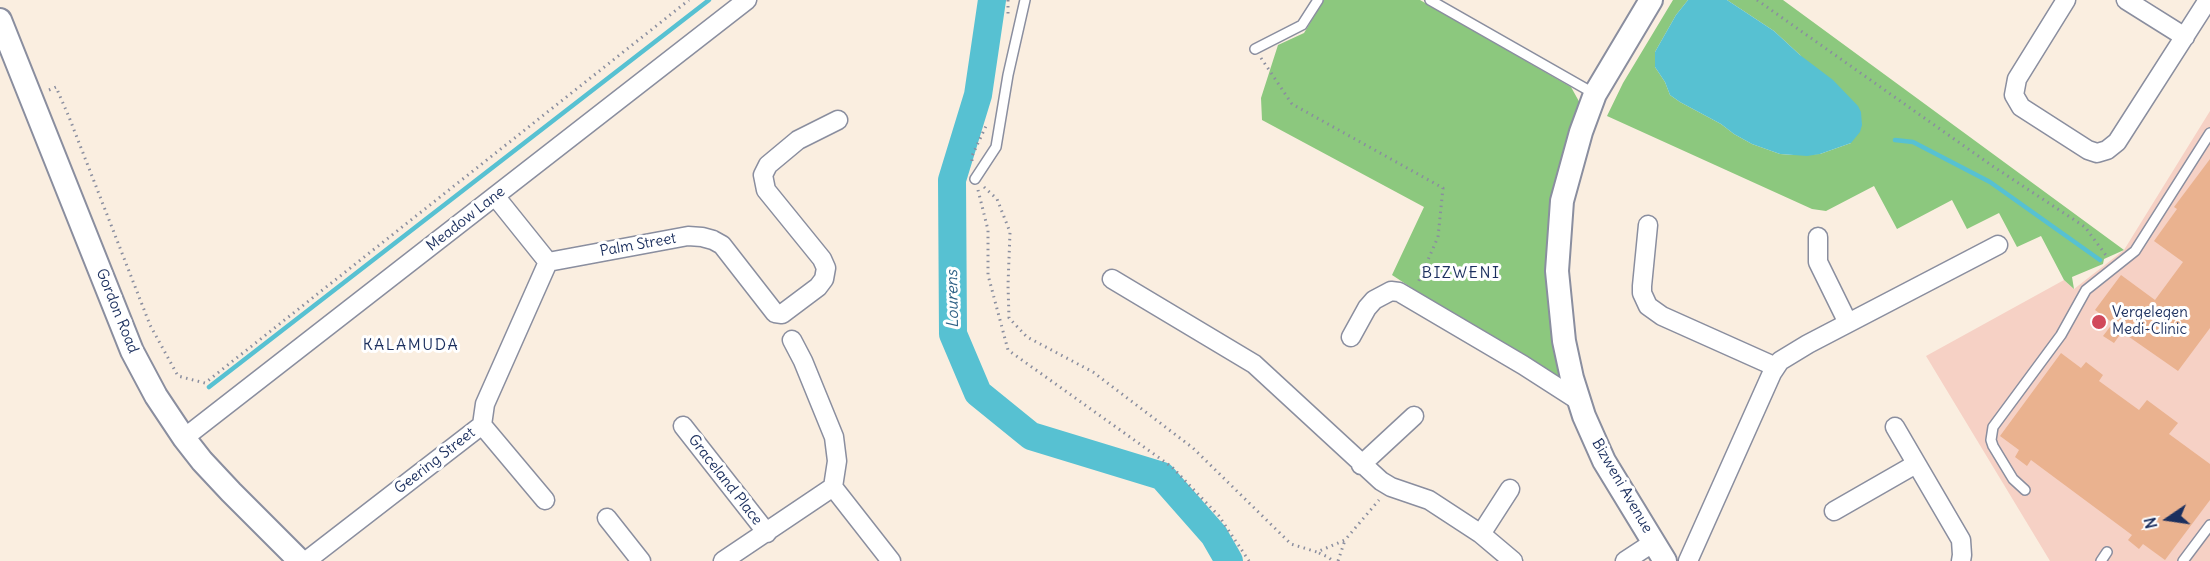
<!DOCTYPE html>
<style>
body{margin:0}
#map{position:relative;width:2210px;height:561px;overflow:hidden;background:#faeee0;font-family:Delius,sans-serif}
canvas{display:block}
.north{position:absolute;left:2138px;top:489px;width:60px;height:60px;-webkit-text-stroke:4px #fff;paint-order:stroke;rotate:257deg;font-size:16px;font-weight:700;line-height:24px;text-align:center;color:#1b2f5e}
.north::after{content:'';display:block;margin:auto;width:21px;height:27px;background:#1b2f5e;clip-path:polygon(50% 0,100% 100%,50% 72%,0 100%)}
</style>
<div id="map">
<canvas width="2210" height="561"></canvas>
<div class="north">N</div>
</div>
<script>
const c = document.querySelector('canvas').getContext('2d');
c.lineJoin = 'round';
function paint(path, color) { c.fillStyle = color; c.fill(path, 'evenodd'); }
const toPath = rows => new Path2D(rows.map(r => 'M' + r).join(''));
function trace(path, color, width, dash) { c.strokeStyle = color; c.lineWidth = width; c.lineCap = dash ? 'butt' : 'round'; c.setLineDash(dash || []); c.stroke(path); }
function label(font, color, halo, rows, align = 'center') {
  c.font = font + ' Delius,sans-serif'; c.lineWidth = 6; c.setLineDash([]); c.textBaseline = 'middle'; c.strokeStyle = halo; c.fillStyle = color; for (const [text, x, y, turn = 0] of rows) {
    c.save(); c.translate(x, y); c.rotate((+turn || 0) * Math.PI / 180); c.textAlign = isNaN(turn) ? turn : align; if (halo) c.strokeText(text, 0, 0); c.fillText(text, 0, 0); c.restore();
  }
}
const built = toPath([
 [2210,111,2210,561,2050,561,1926,356,2064,280,2074,289,2124,250]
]);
const green = toPath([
 [1324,0,1420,0,1571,87,1581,105,1566,147,1562,381,1557,383,1392,275,1424,207,1262,120,1261,98,1278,45,1304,33],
 [1673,0,1688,0,1676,15,1655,52,1655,67,1665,82,1670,95,1680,102,1721,124,1734,134,1752,144,1780,154,1793,155,1820,154,1851,143,1800,55,1774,31,1727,0,1783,0,2124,250,2104,259,2103,264,2072,277,2074,289,2064,280,2041,236,2017,247,1999,213,1967,229,1952,200,1897,229,1874,186,1826,211,1812,209,1607,116,1623,83]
]);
const water = toPath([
 [1727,0,1774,31,1800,55,1833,80,1858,106,1861,112,1862,125,1860,132,1851,143,1820,154,1807,156,1780,154,1752,144,1734,134,1721,124,1680,102,1670,95,1665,82,1655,67,1655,52,1676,15,1688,0]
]);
const stream = toPath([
 [1895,140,1913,142,1990,182,2100,260],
 [209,387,709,0]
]);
const river = toPath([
 [992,0,978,95,952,180,953,334,978,393,1031,436,1162,476,1214,535,1229,561]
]);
const building = toPath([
 [2210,159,2210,328,2178,371,2122,332,2114,343,2103,336,2113,323,2095,310,2121,275,2155,300,2183,262,2154,241,2177,209,2174,207],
 [2061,353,2081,368,2086,362,2103,375,2099,381,2139,410,2147,400,2178,423,2169,434,2210,464,2210,500,2165,560,2143,544,2139,549,2128,540,2132,535,2031,460,2027,466,2015,457,2019,450,2000,436]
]);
const path = toPath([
 [1008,0,1008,16],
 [1757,0,1991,165,2085,227,2108,258],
 [1261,58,1292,104,1443,188,1438,237,1417,285],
 [49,90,56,87,69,117,150,325,178,376,205,383,689,0],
 [972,161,972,156,986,126],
 [984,187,997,199,1010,232,1008,285,1009,318,1027,337,1093,372,1193,448,1291,544,1317,552,1345,540,1379,500],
 [978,190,988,230,988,275,1008,350,1172,467,1219,516,1249,561],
 [1319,553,1328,557,1333,561],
 [1338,561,1345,540]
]);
const service = toPath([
 [1430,0,1595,94],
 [1255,49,1302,25,1318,0],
 [975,179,996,147,1008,75,1025,0],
 [2025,490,2013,479,1993,446,1991,440,1993,427,2061,335,2086,290,2135,251,2210,133],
 [2101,561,2107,552],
 [2183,561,2210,525]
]);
const minor = toPath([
 [2066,0,2017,79,2014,95,2021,107,2088,150,2097,153,2107,150,2117,142,2208,0],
 [2126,0,2185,37],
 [495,196,548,262],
 [1648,225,1642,286,1642,293,1648,306,1662,316,1776,367],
 [1818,237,1818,262,1848,323],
 [548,262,688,236,702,237,713,240,722,245,775,313,782,314,818,287,824,279,826,268,822,259,766,190,763,175,768,165,798,140,838,120],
 [1112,279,1254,364,1381,481,1391,487,1429,500,1481,534,1513,561],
 [1351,337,1367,308,1374,300,1391,291,1399,292,1523,365,1579,401],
 [792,340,803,361,834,437,837,461,833,487,891,561],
 [482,425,545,500],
 [683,426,767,533],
 [1895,427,1961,540,1962,555,1961,561],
 [184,438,747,0],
 [1361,465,1414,416],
 [1834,511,1916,464],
 [607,518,641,561],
 [1481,534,1510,489],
 [306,561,482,425,485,404,548,262],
 [723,561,833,487],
 [1625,561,1654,542],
 [1688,561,1772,373,1780,361,1808,344,1998,245]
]);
const tertiary = toPath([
 [1651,0,1595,94,1581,132,1562,201,1557,271,1564,341,1572,378,1584,416,1604,461,1665,561],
 [0,20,132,351,156,396,184,438,202,461,231,492,300,561]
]);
const markers = [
 [2099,322,8,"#d1495b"]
];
const streetNames = [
 ["Meadow Lane",466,219,-38],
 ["Palm Street",638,245,-10],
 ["Gordon Road",117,311,68],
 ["Geering Street",435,461,-38],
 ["Graceland Place",725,480,52],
 ["Bizweni Avenue",1622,486,60]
];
const poiNames = [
 ["Vergelegen",2112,313],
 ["Medi-Clinic",2112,330]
];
const neighbourhoodNames = [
 ["BIZWENI",1461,273],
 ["KALAMUDA",411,345]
];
const waterNames = [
 ["Lourens",953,299,-91]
];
paint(built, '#f6d1c5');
paint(green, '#8cc87e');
paint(water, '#57c1d2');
trace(stream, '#57c1d2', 4.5);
trace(river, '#57c1d2', 28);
paint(building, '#eab28f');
trace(service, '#8a8e9f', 12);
trace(minor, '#8a8e9f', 21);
trace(tertiary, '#8a8e9f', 26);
trace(path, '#8a8e9f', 3, [1.5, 4.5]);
trace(service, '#fff', 9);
trace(minor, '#fff', 18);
trace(tertiary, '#fff', 22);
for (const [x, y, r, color] of markers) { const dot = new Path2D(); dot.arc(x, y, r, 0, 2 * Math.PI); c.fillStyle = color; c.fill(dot); trace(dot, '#fff', 2); }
label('15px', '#1b2f5e', '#fff', streetNames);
label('15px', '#1b2f5e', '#fff', poiNames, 'left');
c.letterSpacing = '1.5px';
label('16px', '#1b2f5e', '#fff', neighbourhoodNames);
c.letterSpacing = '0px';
label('italic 16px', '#306287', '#fff', waterNames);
</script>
